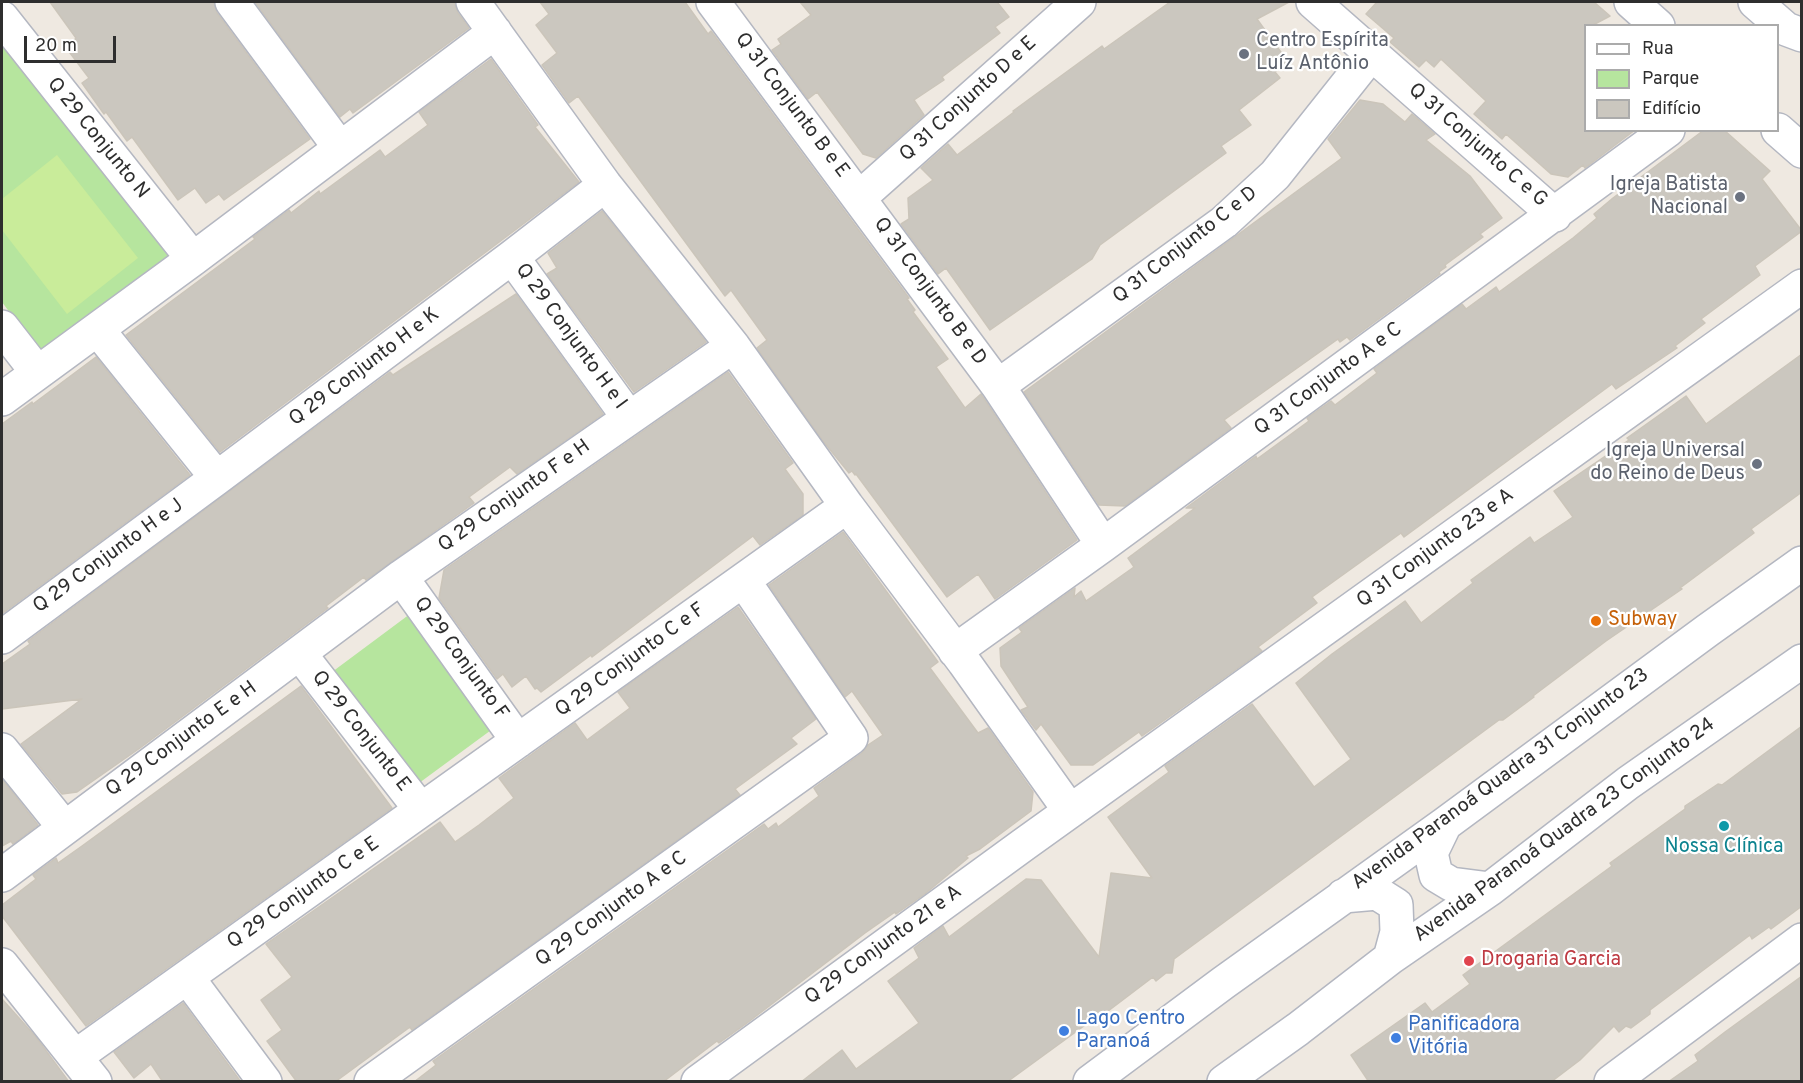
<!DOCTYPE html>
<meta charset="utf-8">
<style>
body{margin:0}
#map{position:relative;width:1803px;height:1083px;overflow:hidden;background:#efe9e1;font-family:Overpass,sans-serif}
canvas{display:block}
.frame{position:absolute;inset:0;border:3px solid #2e2e2e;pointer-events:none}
.legend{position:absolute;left:1584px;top:24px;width:195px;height:108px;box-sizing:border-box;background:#fff;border:2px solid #ababab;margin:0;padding:8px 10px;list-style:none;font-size:18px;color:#2e2e2e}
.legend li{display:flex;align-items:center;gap:12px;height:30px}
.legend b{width:30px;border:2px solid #ababab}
.scale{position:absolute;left:24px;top:36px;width:92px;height:27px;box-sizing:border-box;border:3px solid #2e2e2e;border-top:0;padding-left:8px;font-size:18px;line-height:21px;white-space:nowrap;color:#2e2e2e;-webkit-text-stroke:4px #fff;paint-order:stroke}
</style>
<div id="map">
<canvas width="1803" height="1083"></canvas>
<div class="frame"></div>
<ul class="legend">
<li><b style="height:8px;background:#fff"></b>Rua</li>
<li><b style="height:16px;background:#b6e59e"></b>Parque</li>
<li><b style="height:16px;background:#cbc7bf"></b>Edifício</li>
</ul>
<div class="scale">20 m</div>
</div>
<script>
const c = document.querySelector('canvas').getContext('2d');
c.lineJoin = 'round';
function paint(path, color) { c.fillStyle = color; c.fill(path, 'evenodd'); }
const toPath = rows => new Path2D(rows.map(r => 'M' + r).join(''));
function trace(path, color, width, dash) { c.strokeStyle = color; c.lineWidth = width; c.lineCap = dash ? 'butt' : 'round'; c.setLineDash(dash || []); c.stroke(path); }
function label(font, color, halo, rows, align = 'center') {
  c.font = font + ' Overpass,sans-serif'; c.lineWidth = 4.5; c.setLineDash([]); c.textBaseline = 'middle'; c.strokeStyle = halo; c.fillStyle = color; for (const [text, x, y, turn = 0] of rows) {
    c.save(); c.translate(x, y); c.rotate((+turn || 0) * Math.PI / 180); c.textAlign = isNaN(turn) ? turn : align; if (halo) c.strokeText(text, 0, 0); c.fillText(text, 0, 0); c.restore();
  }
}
const green = toPath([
 [2,28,182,255,43,358,2,302],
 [414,611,498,725,415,786,332,672]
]);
const pitch = toPath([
 [57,155,138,258,67,314,2,230,2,199]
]);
const building = toPath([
 [50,2,214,2,217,13,310,139,224,200,219,194,206,203,195,188,178,200,132,137,127,141,106,112,104,114,82,83,89,78,67,49,76,38,50,2],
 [255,2,454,2,458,13,469,28,353,113,350,109,340,117,255,2],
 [540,2,685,2,708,34,711,31,909,298,907,299,915,310,913,312,948,359,936,367,965,408,981,394,1077,540,995,599,978,574,947,597,856,474,855,475,852,471,849,473,823,441,757,348,767,340,731,290,725,296,578,96,569,103,542,65,557,53,536,25,549,14,540,2],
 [800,2,997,2,1009,17,995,27,1000,33,942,77,944,80,914,100,924,115,876,158,863,154,817,92,808,99,772,50,781,44,778,39,811,15,800,2],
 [1170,2,1289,2,1257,19,1288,62,1275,72,1280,78,1239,110,1251,125,1221,146,1226,153,1100,245,1092,259,990,330,946,268,938,274,901,224,909,219,908,198,933,180,921,168,948,144,957,155,1014,112,1013,111,1102,46,1104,49,1170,2],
 [1377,2,1594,2,1610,16,1591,26,1586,26,1586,130,1635,130,1585,168,1583,165,1568,177,1551,174,1506,134,1502,139,1474,114,1486,101,1441,59,1434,67,1426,60,1419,67,1390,42,1394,38,1366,14,1377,2],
 [491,59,538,125,535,127,579,182,220,452,126,335,255,239,253,237,289,210,291,213,319,191,320,194,380,150,385,157,428,125,419,112,491,59],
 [1360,100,1383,104,1405,122,1412,114,1435,134,1426,140,1470,176,1502,218,1480,234,1483,237,1445,265,1446,267,1439,272,1440,274,1350,340,1347,337,1340,342,1338,339,1224,420,1231,428,1125,506,1099,505,1024,392,1342,158,1328,139,1360,100],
 [1704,130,1724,130,1770,171,1762,179,1802,231,1755,266,1760,275,1701,319,1705,323,1675,346,1677,348,1616,389,1612,384,1404,537,1401,533,1312,597,1317,603,1258,647,1262,651,1142,736,1139,732,1093,765,1071,765,1041,724,1036,730,1021,710,1028,707,1001,666,1000,648,1022,632,1019,628,1075,588,1074,597,1081,591,1086,601,1134,567,1128,558,1195,508,1186,508,1256,456,1257,459,1309,421,1307,418,1331,401,1335,405,1377,373,1374,369,1462,304,1466,309,1496,287,1499,292,1573,238,1597,218,1594,214,1613,198,1704,130],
 [602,211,706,342,634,392,547,274,557,268,548,253,602,211],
 [516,294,603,414,517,474,510,467,469,497,474,503,366,580,364,577,326,606,328,608,140,748,77,792,62,794,21,744,82,699,2,709,2,664,30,644,28,641,390,372,393,375,516,294],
 [1802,354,1802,492,1751,529,1754,533,1680,588,1682,589,1606,641,1533,696,1534,697,1503,720,1499,720,1174,959,1172,973,1166,973,1156,981,1153,977,1091,1024,1088,1023,1007,1082,801,1082,842,1050,856,1069,919,1023,888,981,919,958,914,948,943,926,949,937,1026,879,1041,880,1099,957,1111,873,1152,878,1108,817,1169,772,1165,766,1252,704,1314,787,1351,759,1296,683,1332,654,1405,601,1421,623,1473,583,1471,580,1530,537,1534,543,1573,517,1554,491,1629,440,1627,438,1686,396,1706,424,1802,354],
 [96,357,190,475,3,613,2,611,2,424,32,402,33,404,96,357],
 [728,372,793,463,785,469,803,494,803,515,760,545,753,536,592,657,591,655,541,692,537,688,535,689,526,676,512,687,503,674,497,679,439,598,444,570,728,372],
 [843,532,938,662,930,668,978,733,988,728,1033,792,1031,811,980,849,966,856,968,858,926,893,896,914,895,912,865,933,747,1023,719,1043,717,1041,663,1082,414,1082,436,1065,433,1061,764,824,768,829,776,823,778,827,819,796,814,788,862,753,868,745,883,735,852,691,845,697,769,585,843,532],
 [738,607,816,719,791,738,797,744,735,789,740,795,412,1030,410,1027,335,1082,297,1082,267,1041,282,1030,261,1000,292,977,266,944,440,822,455,842,479,825,514,798,499,778,575,723,587,740,630,708,618,692,738,607],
 [301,686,392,808,86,1026,2,916,2,905,36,879,33,875,56,858,58,863,82,846,301,686],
 [1802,726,1802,906,1771,929,1769,927,1752,939,1750,935,1650,1010,1650,1014,1631,1028,1626,1026,1619,1032,1614,1026,1580,1060,1551,1082,1369,1082,1351,1055,1425,1003,1432,1012,1470,984,1463,975,1612,866,1610,863,1685,809,1685,806,1718,784,1722,785,1802,726],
 [2,779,38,825,13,844,11,841,2,846,2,779],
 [1802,976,1802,1082,1668,1082,1698,1061,1695,1055,1725,1032,1802,976],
 [2,999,36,1037,69,1082,2,1082,2,999],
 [183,1003,241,1082,163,1082,151,1064,134,1078,114,1052,183,1003]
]);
const minor = toPath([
 [232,2,340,148],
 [473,2,605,185,733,346,847,506,964,662,1070,811],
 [713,2,998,386,1103,545],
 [1313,2,1555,215],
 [1631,2,1658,26],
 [1755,2,1786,29,1802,35],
 [2,18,193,259],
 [1778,130,1802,151],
 [859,198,1079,2],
 [512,257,629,418],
 [2,327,37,372],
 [98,330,217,478],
 [998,386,1224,222,1275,175,1372,53],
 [2,399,193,259,495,32],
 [401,577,518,741],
 [2,637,217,478,512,257,605,185],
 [955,651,1103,545,1668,130],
 [300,654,421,810],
 [2,750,64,827],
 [1445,824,1431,853,1436,875,1451,884,1490,889],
 [2,875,401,577,733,346],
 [1343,896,1377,893,1396,905,1397,932,1390,958],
 [2,965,95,1082],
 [187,977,265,1082],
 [75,1057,847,506],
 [371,1082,851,738,743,580],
 [698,1082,1023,845,1802,286],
 [1090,1082,1223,983,1445,824,1708,630,1802,563],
 [1224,1082,1298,1029,1390,958,1490,889,1628,783,1802,661],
 [1611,1082,1802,940]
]);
const markers = [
 [1244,54,6,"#6b7280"],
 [1740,197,6,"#6b7280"],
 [1757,464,6,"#6b7280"],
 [1596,621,6,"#e8710a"],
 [1724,826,6,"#0f9aa8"],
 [1469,961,6,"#e0444e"],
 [1064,1031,6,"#3f7fe0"],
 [1396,1038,6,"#3f7fe0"]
];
const worshipNames = [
 ["Centro Espírita",1256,42,"left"],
 ["Luíz Antônio",1256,65,"left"],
 ["Igreja Batista",1728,186],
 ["Nacional",1728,209],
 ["Igreja Universal",1745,452],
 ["do Reino de Deus",1745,475]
];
const streetNames = [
 ["Q 31 Conjunto D e E",969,100,-42],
 ["Q 31 Conjunto B e E",791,106,53],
 ["Q 29 Conjunto N",97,139,51],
 ["Q 31 Conjunto C e G",1477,146,41],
 ["Q 31 Conjunto C e D",1186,246,-38],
 ["Q 31 Conjunto B e D",929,292,54],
 ["Q 29 Conjunto H e I",570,337,54],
 ["Q 29 Conjunto H e K",365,368,-37],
 ["Q 31 Conjunto A e C",1329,380,-36],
 ["Q 29 Conjunto F e H",515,497,-35],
 ["Q 31 Conjunto 23 e A",1436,549,-36],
 ["Q 29 Conjunto H e J",109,557,-36],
 ["Q 29 Conjunto F",460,659,54],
 ["Q 29 Conjunto C e F",631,661,-36],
 ["Q 29 Conjunto E",360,732,52],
 ["Q 29 Conjunto E e H",182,740,-36],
 ["Avenida Paranoá Quadra 31 Conjunto 23",1501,780,-36],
 ["Avenida Paranoá Quadra 23 Conjunto 24",1565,831,-36],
 ["Q 29 Conjunto C e E",304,894,-35],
 ["Q 29 Conjunto A e C",612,910,-36],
 ["Q 29 Conjunto 21 e A",884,946,-36]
];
const foodNames = [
 ["Subway",1608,621]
];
const cultureNames = [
 ["Nossa Clínica",1724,848]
];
const healthNames = [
 ["Drogaria Garcia",1481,961]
];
const shopNames = [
 ["Lago Centro",1076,1020],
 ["Paranoá",1076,1043],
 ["Panificadora",1408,1026],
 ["Vitória",1408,1049]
];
paint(green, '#b6e59e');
paint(pitch, '#c9ec9a');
paint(building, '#cbc7bf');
trace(building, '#cbc5ba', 1.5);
trace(minor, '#b4b7c1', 36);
trace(minor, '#fff', 33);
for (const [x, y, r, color] of markers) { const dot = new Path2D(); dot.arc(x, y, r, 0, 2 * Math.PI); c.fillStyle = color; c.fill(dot); trace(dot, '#fff', 2); }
label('20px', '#5b616d', '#fff', worshipNames, 'right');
label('20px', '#2e2e2e', '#fff', streetNames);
label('20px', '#c56008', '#fff', foodNames, 'left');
label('20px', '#0d838f', '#fff', cultureNames);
label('20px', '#be3a42', '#fff', healthNames, 'left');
label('20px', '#366cbe', '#fff', shopNames, 'left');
</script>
